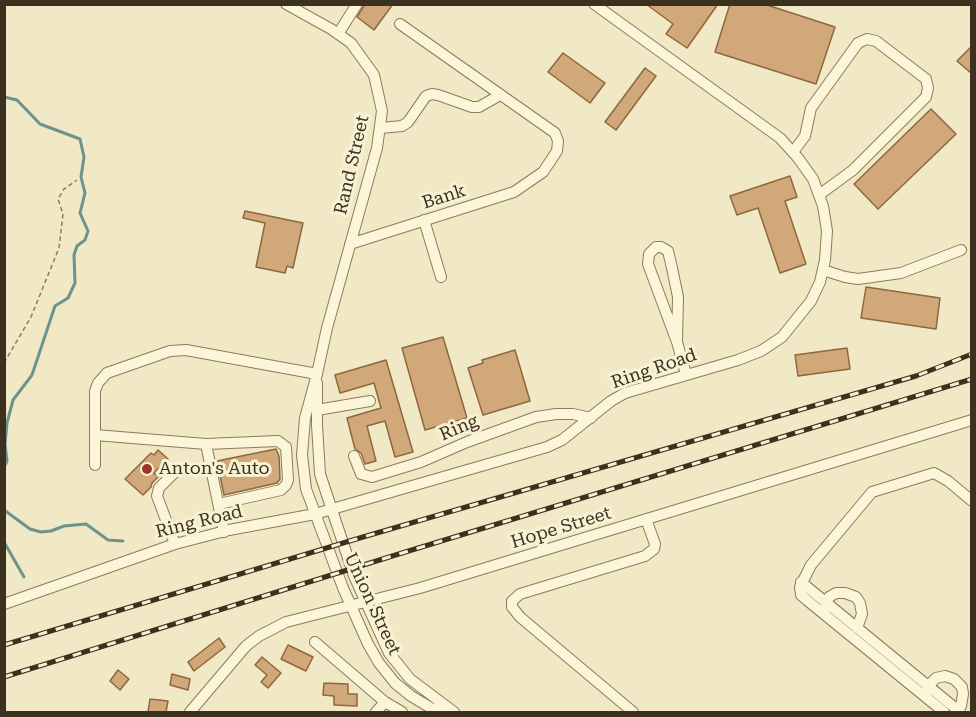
<!DOCTYPE html>
<style>
body{margin:0}
#map{position:relative;width:976px;height:717px;overflow:hidden;background:#f1e9c5;font-family:"Roboto Serif",serif}
canvas{display:block}
.frame{position:absolute;inset:0;border:6px solid #3c301e;pointer-events:none}
</style>
<div id="map">
<canvas width="976" height="717"></canvas>
<div class="frame"></div>
</div>
<script>
const c = document.querySelector('canvas').getContext('2d');
c.lineJoin = 'round';
const toPath = rows => new Path2D(rows.map(r => 'M' + r).join(''));
function trace(path, color, width, dash) { c.strokeStyle = color; c.lineWidth = width; c.lineCap = dash ? 'butt' : 'round'; c.setLineDash(dash || []); c.stroke(path); }
function paint(path, color) { c.fillStyle = color; c.fill(path, 'evenodd'); }
function label(font, color, halo, rows, align = 'center') {
  c.font = font + ' "Roboto Serif",serif'; c.lineWidth = 6; c.setLineDash([]); c.textBaseline = 'middle'; c.strokeStyle = halo; c.fillStyle = color; for (const [text, x, y, turn = 0] of rows) {
    c.save(); c.translate(x, y); c.rotate((+turn || 0) * Math.PI / 180); c.textAlign = isNaN(turn) ? turn : align; if (halo) c.strokeText(text, 0, 0); c.fillText(text, 0, 0); c.restore();
  }
}
const stream = toPath([
 [4,97,17,100,40,124,80,139,84,157,81,177,85,193,80,213,88,231,85,240,77,246,74,255,75,283,68,298,55,306,32,375,13,400,7,423,5,444,7,461,4,467],
 [4,510,30,529,41,532,51,531,64,526,86,524,108,540,123,541],
 [4,542,24,577]
]);
const building = toPath([
 [365,4,393,4,374,30,357,17,365,4],
 [646,4,718,4,687,48,666,34,673,24,646,4],
 [730,4,764,4,835,27,816,84,715,52,730,4],
 [972,46,972,74,957,61,972,46],
 [563,53,605,83,590,103,548,72,563,53],
 [645,68,656,76,616,130,605,122,645,68],
 [931,109,956,134,878,209,854,184,931,109],
 [790,176,797,197,785,201,806,264,780,273,758,208,737,215,730,196,790,176],
 [245,211,303,223,293,268,287,266,285,273,256,267,265,223,243,218,245,211],
 [866,287,940,298,936,329,861,318,866,287],
 [443,337,467,418,425,430,402,348,443,337],
 [847,348,850,369,798,376,795,355,847,348],
 [515,350,530,401,483,415,468,368,483,363,482,360,515,350],
 [386,360,413,452,395,457,385,421,367,426,376,461,365,464,361,453,355,449,347,418,381,408,374,383,340,393,335,375,386,360],
 [276,449,279,456,280,479,277,483,224,495,217,461,276,449],
 [158,450,168,459,154,473,158,477,152,483,151,487,143,495,125,479,151,453,154,455,158,450],
 [219,638,225,647,194,671,188,662,219,638],
 [288,645,313,657,306,671,281,659,288,645],
 [262,657,281,673,268,688,261,682,267,675,255,665,262,657],
 [118,670,129,679,120,690,110,681,118,670],
 [172,674,190,679,188,690,170,685,172,674],
 [324,683,348,684,348,694,357,694,357,706,334,705,334,696,323,695,324,683],
 [150,699,168,701,166,712,148,712,150,699]
]);
const path = toPath([
 [4,363,31,317,59,248,63,214,58,199,64,189,77,180]
]);
const minor = toPath([
 [286,4,331,29,351,43,374,75,382,111,377,148,327,328,317,374,305,418,302,455,306,489,343,588,368,644,379,663,395,683,411,696,431,708,447,712],
 [338,34,357,4],
 [381,128,402,126,408,122,426,96,432,94,438,95,472,107,479,107,500,95],
 [793,152,805,136,811,108,858,43,867,39,876,41,926,79,928,88,926,97,853,170,819,195],
 [424,220,441,277],
 [350,244,514,192,543,172,557,151,558,141,555,133,400,24],
 [823,270,845,277,858,279,901,273,961,250],
 [677,342,678,297,672,268,668,251,661,247,656,247,649,254,648,264,677,342,686,374],
 [317,383,317,425,320,474,354,576,389,653,410,679,454,712],
 [317,410,370,401],
 [95,435,206,444,224,532],
 [206,444,278,441,286,447,288,480,286,485,281,490,219,504],
 [354,456,361,474,372,477,421,462,467,442,536,417,556,414,573,414,591,418],
 [95,465,95,391,98,383,107,373,170,351,186,350,317,374],
 [175,544,157,496,159,488,175,472],
 [801,582,960,712],
 [4,604,175,544,229,530,315,514,547,447,562,440,611,401,625,393,738,360,761,351,782,337,811,301,820,282,825,260,827,231,823,206,813,179,798,158,780,138,594,4],
 [825,609,829,597,836,593,845,593,856,597,860,603,862,614,857,628],
 [315,642,385,702,402,712],
 [927,691,928,686,936,678,945,676,954,679,962,687,963,694,961,706,957,710],
 [190,712,246,646,259,636,286,622,420,588,972,420],
 [376,712,385,702],
 [633,712,520,617,512,607,512,601,520,594,645,556,654,549,655,544,646,519],
 [944,712,808,601,801,595,800,587,811,565,872,492,934,473,948,481,972,501]
]);
const rail = toPath([
 [4,645,363,537,916,376,972,354],
 [4,677,402,553,972,379]
]);
const markers = [
 [147,469,6,"#9f3426"]
];
const streetNames = [
 ["Rand Street",352,165,-77],
 ["Bank",444,197,-18],
 ["Ring Road",654,369,-19],
 ["Ring",459,428,-23],
 ["Ring Road",199,522,-14],
 ["Hope Street",561,528,-17],
 ["Union Street",372,604,65]
];
const poiNames = [
 ["Anton's Auto",159,469]
];
trace(stream, '#6d938e', 3);
paint(building, '#d1a879');
trace(building, '#8e673e', 1.5);
trace(minor, '#8d7b5a', 12);
trace(path, '#8d7b5a', 1.5, [4.5, 3]);
trace(minor, '#fbf5d9', 10);
trace(rail, '#3c301e', 5);
trace(rail, '#f8f2d5', 3, [9]);
for (const [x, y, r, color] of markers) { const dot = new Path2D(); dot.arc(x, y, r, 0, 2 * Math.PI); c.fillStyle = color; c.fill(dot); trace(dot, '#f8f2d5', 2); }
label('18px', '#3c301e', '#f8f2d5', streetNames);
label('18px', '#3c301e', '#f8f2d5', poiNames, 'left');
</script>
